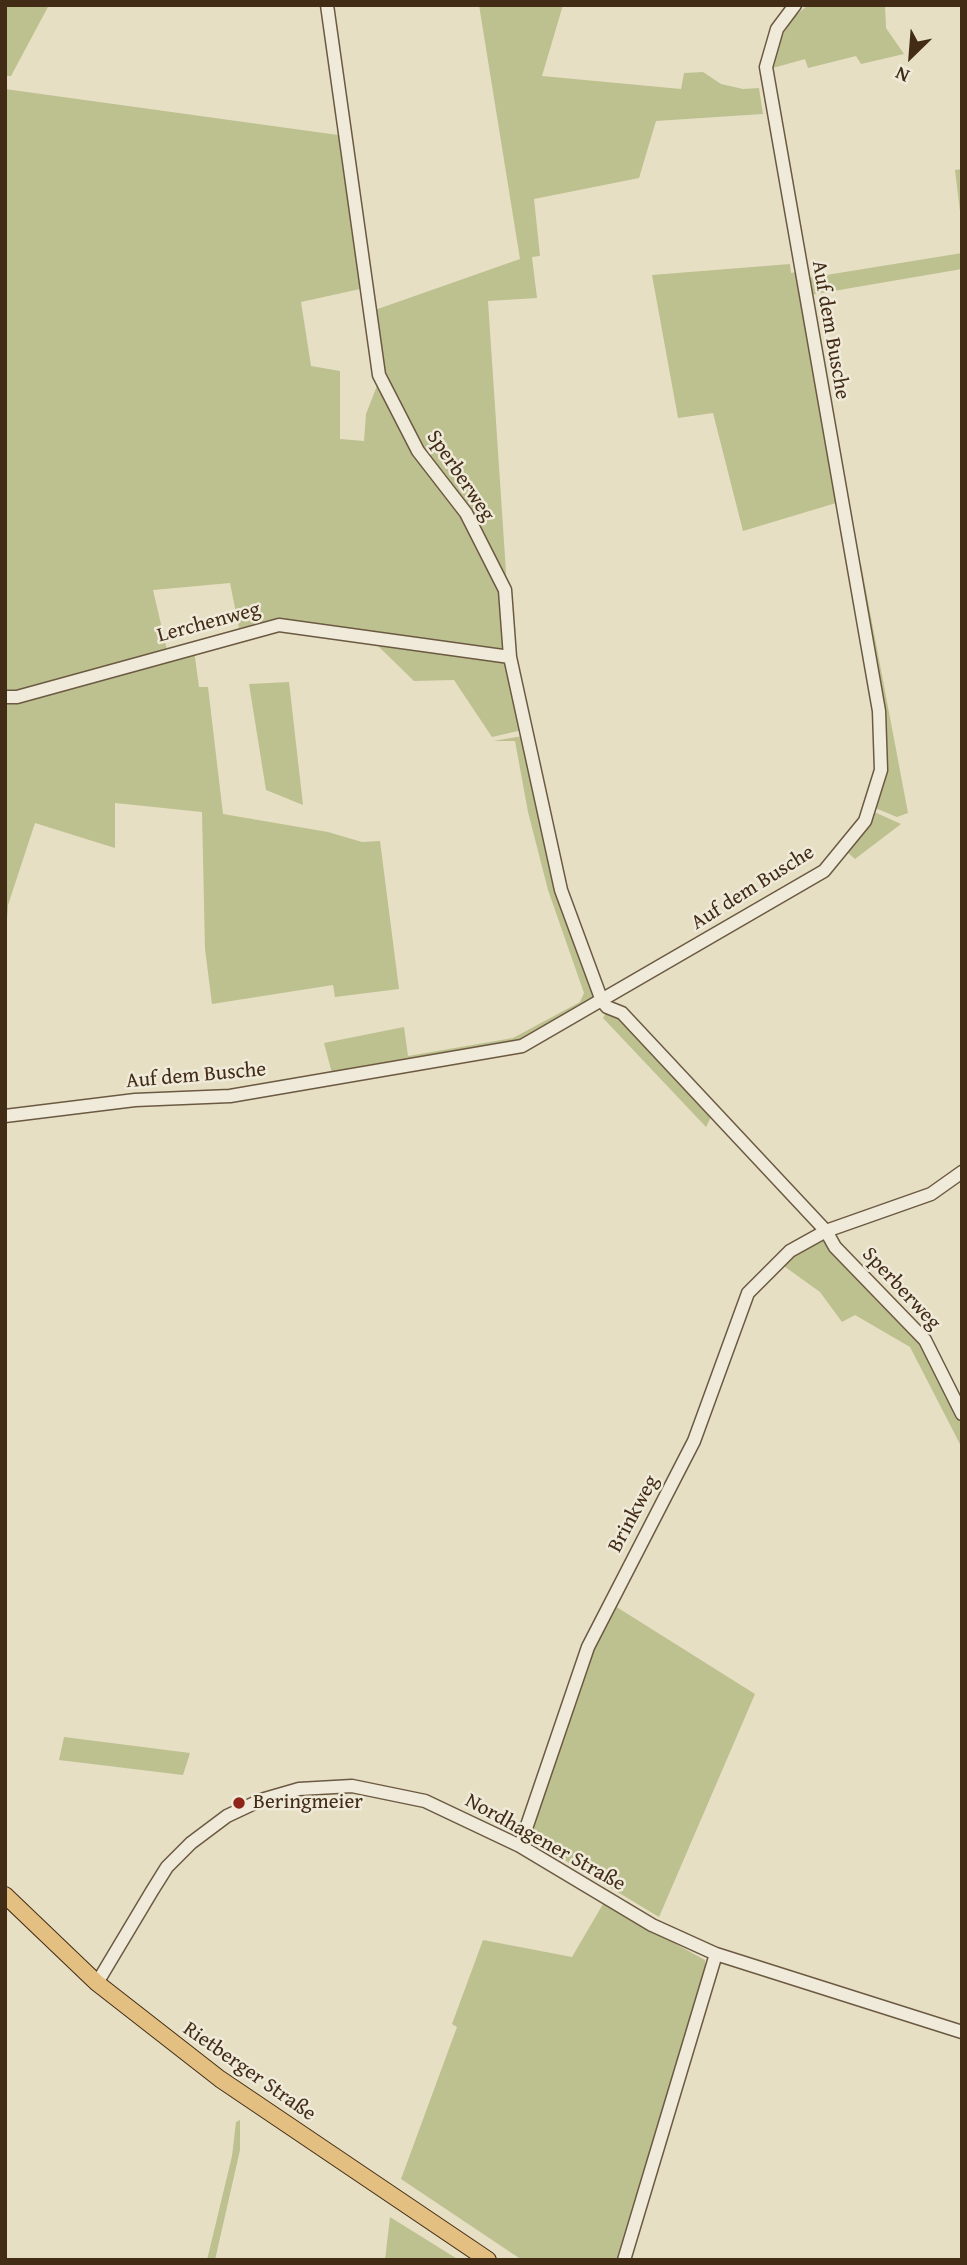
<!DOCTYPE html>
<meta charset="utf-8">
<style>
body{margin:0}
#map{position:relative;width:967px;height:2265px;overflow:hidden;background:#e6dfc4;font-family:"Gentium Book Plus",serif}
canvas{display:block}
.frame{position:absolute;inset:0;border:7px solid #432c16;pointer-events:none}
.north{position:absolute;left:876px;top:21px;width:70px;height:70px;-webkit-text-stroke:5px #efead9;paint-order:stroke;rotate:205deg;font-size:19px;font-weight:700;line-height:28px;text-align:center;color:#432c16}
.north::after{content:'';display:block;margin:auto;width:24px;height:32px;background:#432c16;clip-path:polygon(50% 0,100% 100%,50% 72%,0 100%)}
</style>
<div id="map">
<canvas width="967" height="2265"></canvas>
<div class="frame"></div>
<div class="north">N</div>
</div>
<script>
const c = document.querySelector('canvas').getContext('2d');
c.lineJoin = 'round';
function paint(path, color) { c.fillStyle = color; c.fill(path, 'evenodd'); }
const toPath = rows => new Path2D(rows.map(r => 'M' + r).join(''));
function trace(path, color, width, dash) { c.strokeStyle = color; c.lineWidth = width; c.lineCap = dash ? 'butt' : 'round'; c.setLineDash(dash || []); c.stroke(path); }
function label(font, color, halo, rows, align = 'center') {
  c.font = font + ' "Gentium Book Plus",serif'; c.lineWidth = 5; c.setLineDash([]); c.textBaseline = 'middle'; c.strokeStyle = halo; c.fillStyle = color; for (const [text, x, y, turn = 0] of rows) {
    c.save(); c.translate(x, y); c.rotate((+turn || 0) * Math.PI / 180); c.textAlign = isNaN(turn) ? turn : align; if (halo) c.strokeText(text, 0, 0); c.fillText(text, 0, 0); c.restore();
  }
}
const green = toPath([
 [5,5,49,5,11,76,5,76],
 [479,5,563,5,542,76,681,89,684,73,703,72,721,84,743,89,759,88,763,114,656,121,639,178,534,199,540,256,532,257,537,298,488,301,507,587,504,647,500,652,280,621,239,628,230,583,153,590,167,650,194,650,199,687,208,687,223,814,328,832,362,842,380,841,399,989,335,997,333,985,212,1004,205,949,202,812,115,803,115,848,35,823,8,905,5,950,5,89,338,135,360,289,301,302,311,366,340,371,340,439,364,441,366,414,382,373,372,311,520,259],
 [808,5,885,5,886,28,904,54,861,64,856,56,808,68,805,59,773,68,780,39,795,16],
 [962,169,962,228,955,170],
 [962,253,962,269,810,295,808,278],
 [790,264,791,273,796,272,836,503,743,531,713,413,678,418,652,275],
 [861,564,908,813,897,817,875,808,884,770,857,565],
 [375,643,508,661,522,730,492,737,454,680,414,681],
 [289,682,303,805,266,790,249,684],
 [523,736,598,998,519,1043,333,1077,324,1043,404,1027,408,1056,513,1038,580,1002,584,993,548,890,528,812,515,741,493,741],
 [872,811,901,824,855,859,847,852],
 [607,1011,619,1017,712,1115,706,1127,603,1018],
 [823,1237,924,1342,962,1420,962,1448,910,1347,855,1315,842,1322,820,1292,781,1264],
 [615,1606,755,1694,659,1917,528,1838,593,1650],
 [64,1737,190,1753,183,1775,59,1760],
 [603,1904,705,1960,705,1969,616,2260,522,2260,401,2179,457,2027,452,2024,483,1940,572,1957],
 [240,2120,240,2150,215,2260,207,2260,232,2156,236,2122],
 [390,2217,459,2260,385,2260]
]);
const minor = toPath([
 [327,5,379,375,418,451,466,513,505,590,510,657,561,890,602,1001,607,1007,622,1013,826,1231,835,1247,925,1340,962,1414],
 [5,697,17,697,279,625,510,657],
 [5,1116,135,1100,230,1096,522,1046,824,871,865,821,881,770,879,711,766,67,777,29,795,5],
 [520,1846,588,1647,694,1441,748,1293,790,1251,826,1231,931,1194,962,1172],
 [97,1983,152,1891,167,1867,191,1843,227,1816,261,1800,299,1789,352,1786,425,1801,520,1846,652,1925,716,1954,962,2032],
 [624,2260,716,1954]
]);
const major = toPath([
 [5,1895,97,1983,220,2079,488,2260]
]);
const markers = [
 [239,1803,7,"#8f2418"]
];
const streetNames = [
 ["Auf dem Busche",830,330,80],
 ["Sperberweg",460,476,56],
 ["Lerchenweg",209,623,-15],
 ["Auf dem Busche",753,888,-32],
 ["Auf dem Busche",196,1076,-5],
 ["Sperberweg",901,1289,47],
 ["Brinkweg",634,1514,-62],
 ["Nordhagener Straße",545,1843,29],
 ["Rietberger Straße",249,2072,35]
];
const poiNames = [
 ["Beringmeier",253,1803]
];
paint(green, '#bdc08f');
trace(minor, '#6c5942', 15);
trace(major, '#432c16', 18);
trace(minor, '#efead9', 12);
trace(major, '#e3c082', 16);
for (const [x, y, r, color] of markers) { const dot = new Path2D(); dot.arc(x, y, r, 0, 2 * Math.PI); c.fillStyle = color; c.fill(dot); trace(dot, '#efead9', 2.5); }
label('21px', '#432c16', '#efead9', streetNames);
label('21px', '#432c16', '#efead9', poiNames, 'left');
</script>
